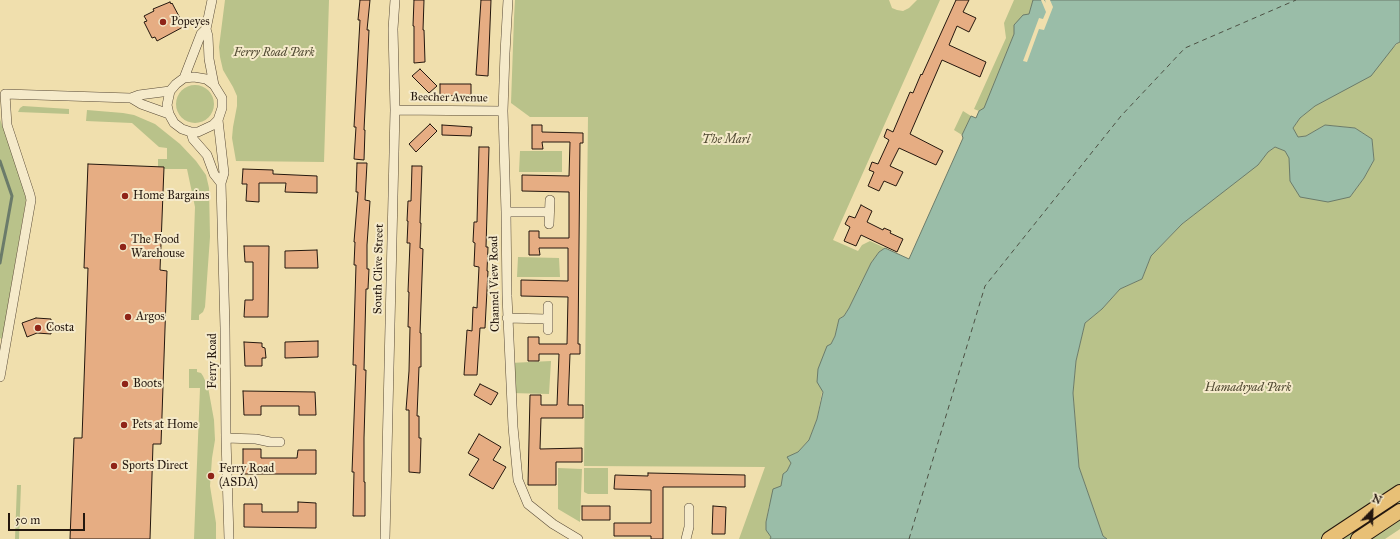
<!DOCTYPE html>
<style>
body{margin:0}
#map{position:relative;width:1400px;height:539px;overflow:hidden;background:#f0dfad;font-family:"IM FELL Great Primer",serif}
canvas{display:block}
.north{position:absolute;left:1352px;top:491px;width:40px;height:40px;-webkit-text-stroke:3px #f5eaca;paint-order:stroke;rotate:23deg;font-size:11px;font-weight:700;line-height:16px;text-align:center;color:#24170e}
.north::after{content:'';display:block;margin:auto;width:14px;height:18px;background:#24170e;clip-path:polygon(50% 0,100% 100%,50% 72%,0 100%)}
.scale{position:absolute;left:8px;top:513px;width:77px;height:18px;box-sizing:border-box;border:2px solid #24170e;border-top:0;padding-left:5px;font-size:12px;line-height:14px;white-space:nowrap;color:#24170e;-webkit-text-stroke:3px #f5eaca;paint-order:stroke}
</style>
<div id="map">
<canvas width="1400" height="539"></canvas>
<div class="north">N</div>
<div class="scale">50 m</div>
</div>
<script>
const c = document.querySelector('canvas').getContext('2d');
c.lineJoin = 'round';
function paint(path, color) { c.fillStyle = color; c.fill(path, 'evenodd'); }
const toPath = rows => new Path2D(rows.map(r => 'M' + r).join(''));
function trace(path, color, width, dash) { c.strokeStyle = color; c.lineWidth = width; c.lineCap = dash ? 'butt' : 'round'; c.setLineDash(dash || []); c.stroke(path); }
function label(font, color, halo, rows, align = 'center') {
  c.font = font + ' "IM FELL Great Primer",serif'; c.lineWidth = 4; c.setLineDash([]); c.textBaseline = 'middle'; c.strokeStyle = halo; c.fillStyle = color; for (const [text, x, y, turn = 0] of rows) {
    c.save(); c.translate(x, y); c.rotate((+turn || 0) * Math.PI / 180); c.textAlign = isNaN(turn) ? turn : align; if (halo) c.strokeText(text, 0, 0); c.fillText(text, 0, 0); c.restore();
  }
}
const green = toPath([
 [225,0,329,0,324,162,236,161,232,138,233,127,237,106,237,96,233,87,223,70,220,57,219,47],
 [515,0,889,0,892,8,897,10,903,11,909,8,917,0,940,0,833,240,858,251,862,245,870,241,885,248,879,252,871,263,849,308,844,316,839,319,835,336,831,344,817,419,809,440,798,452,788,457,791,463,787,472,783,474,781,486,769,506,766,522,771,537,770,539,739,539,765,467,584,466,588,117,530,117,511,103,514,18],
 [1014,0,1033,0,1029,14,1014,25,1014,34,984,109,979,111,974,109,1006,38,1004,23],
 [1400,42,1400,529,1385,539,1107,539,1103,536,1079,467,1073,393,1076,361,1085,323,1102,309,1120,289,1142,279,1151,256,1182,224,1257,165,1268,152,1275,147,1285,151,1290,158,1290,181,1350,197,1364,178,1374,160,1372,139,1355,128,1325,125,1306,136,1297,137,1293,128,1300,118,1315,106,1324,101],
 '176 104a19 19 0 1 1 38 0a19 19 0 1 1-38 0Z',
 [23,106,69,109,69,114,18,112,20,108],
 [87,110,123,113,134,115,155,124,180,144,196,161,206,175,209,188,210,237,205,307,203,312,199,315,199,320,191,320,195,207,187,169,163,169,163,167,158,167,158,159,167,159,167,148,159,147,132,123,86,121],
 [963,111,971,116,962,135,954,130],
 [0,119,25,190,26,200,2,339,0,338],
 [520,151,562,151,562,172,519,172],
 [518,257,559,258,560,277,517,277],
 [551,361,549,394,511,393,510,363],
 [189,369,197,369,197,372,201,373,203,376,208,387,214,420,215,440,212,458,210,486,216,523,216,539,194,539,200,388,189,388],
 [558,468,582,469,580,522,558,509],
 [584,468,608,468,608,494,588,494,584,492],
 [17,485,21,485,19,539,15,539]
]);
const water = toPath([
 [1033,0,1400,0,1400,42,1396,44,1371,76,1315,106,1300,118,1293,128,1298,137,1306,136,1325,125,1355,128,1372,139,1374,160,1364,178,1350,197,1328,202,1300,197,1290,181,1289,158,1285,151,1275,147,1268,152,1258,165,1182,224,1151,256,1142,279,1120,289,1102,309,1085,323,1076,361,1073,393,1079,467,1103,536,1107,539,770,539,771,537,766,530,766,522,773,489,781,486,783,474,787,471,791,463,787,457,798,452,809,440,817,419,823,392,817,382,818,369,827,346,831,344,835,336,839,319,844,316,849,308,871,263,879,252,885,248,909,259,955,156,963,138,962,135,971,116,976,118,979,111,984,108,1014,34,1014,25,1023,15,1029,14,1033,0]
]);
const pier = toPath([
 [1041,0,1044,0,1046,3,1045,0,1050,0,1053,7,1044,30,1039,29,1027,62,1023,61,1039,18,1043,19,1046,12]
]);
const stream = toPath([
 [0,161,12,196,0,263]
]);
const ferry = toPath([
 [909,539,985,286,1121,116,1185,48,1296,0]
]);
const building = toPath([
 [360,0,370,0,367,30,369,30,364,130,365,130,364,160,354,159,356,127,354,127,360,20,358,20,360,0],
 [414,0,424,0,423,30,424,30,425,62,414,63,414,26,413,26,414,0],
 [481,0,491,0,488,76,476,75,481,0],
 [956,0,969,0,963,12,976,18,969,32,957,26,949,45,986,62,980,77,942,60,910,134,943,151,936,165,899,148,890,166,903,172,896,186,884,181,879,191,868,186,874,172,869,170,872,162,878,164,889,140,884,137,887,129,893,132,910,92,913,93,921,74,922,75,956,0],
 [170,2,171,4,172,3,182,22,180,22,183,27,157,41,155,37,152,38,144,22,147,21,144,16,154,11,153,9,170,2],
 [420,69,437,86,429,93,412,76,420,69],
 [440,84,471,84,471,95,440,96,440,84],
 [430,124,437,131,416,152,409,144,430,124],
 [442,125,472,127,471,136,442,135,442,125],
 [532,125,542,125,542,132,583,133,583,143,580,143,578,344,580,344,580,354,570,354,568,405,583,405,583,418,541,418,540,449,582,448,582,462,556,462,556,485,528,485,530,395,541,395,541,405,557,405,559,354,539,354,539,361,528,361,528,337,539,337,539,344,567,344,568,297,521,296,521,280,568,281,568,248,539,248,540,255,529,255,529,231,539,231,539,238,569,238,569,192,522,191,522,175,569,176,570,142,542,142,543,149,532,149,532,125],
 [479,147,489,147,486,247,488,247,487,271,488,271,485,328,480,328,477,375,464,375,467,330,472,331,473,307,477,308,479,267,474,266,475,243,473,242,474,222,477,222,479,147],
 [357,163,367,163,365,200,370,201,367,245,367,269,369,269,368,289,366,289,364,370,366,370,364,438,364,482,365,482,365,516,353,516,354,472,352,472,356,365,353,365,356,265,354,265,355,242,354,242,358,192,356,192,357,163],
 [88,164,164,167,160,270,167,271,161,444,153,444,150,539,70,539,74,438,82,438,88,268,84,268,88,164],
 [412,166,422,166,420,223,421,223,420,248,423,249,420,333,421,333,421,367,419,367,417,416,419,416,419,438,421,438,420,473,409,472,409,410,406,410,409,371,410,327,408,327,409,292,408,292,410,243,407,243,408,221,407,221,408,201,411,201,412,166],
 [243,169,273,170,273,174,317,176,317,193,285,192,286,183,259,183,259,202,246,201,247,184,242,184,243,169],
 [861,205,872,211,867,222,883,230,884,228,891,231,890,233,903,239,897,252,861,235,856,246,844,241,850,227,845,224,849,216,855,218,861,205],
 [244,246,269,246,268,317,244,317,245,300,253,300,253,262,245,262,244,246],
 [317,250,318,268,285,268,285,251,317,250],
 [36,318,51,319,51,334,37,333,27,337,22,323,36,318],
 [318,341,318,357,285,358,285,342,318,341],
 [244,342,262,343,262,347,265,348,266,358,262,358,262,366,245,366,244,342],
 [480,384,498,393,491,405,474,395,480,384],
 [243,391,315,392,316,415,299,415,299,406,261,406,261,415,244,415,243,391],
 [479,434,501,447,493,460,506,467,493,489,469,475,479,459,468,453,479,434],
 [243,449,261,449,261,458,297,458,298,450,316,450,316,474,243,474,243,449],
 [648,473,745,475,745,487,663,487,663,539,651,539,651,536,614,536,614,523,651,523,651,490,614,489,615,475,648,476,648,473],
 [298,502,316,503,316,528,244,527,244,504,262,504,262,512,298,512,298,502],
 [582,506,610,506,610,520,582,520,582,506],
 [713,506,726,507,725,534,712,534,713,506]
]);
const minor = toPath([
 [212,0,206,29,208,36,209,59,214,85,222,98,222,108,218,120,213,125,198,132,191,132,182,129,174,123,169,114,167,105,170,91,176,84,184,78,194,77,206,79,214,85],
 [508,0,505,53,503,111,506,212,507,296,513,427,518,480,528,504,553,524,578,539],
 [184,78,201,34,206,29],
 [395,110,503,111],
 [169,114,141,104,131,98,139,95,170,91],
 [218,120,224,173,221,183,225,328,226,438,229,539],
 [191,132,193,139,207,155,214,174,221,183],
 [506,212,549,212],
 [549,224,550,200],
 [507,318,547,319],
 [548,330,548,306],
 [0,377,31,200,30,195,7,125,5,94,131,98],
 [226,438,256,439,270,442,280,442],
 [385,539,395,110,393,29,395,0],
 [686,539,689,527,689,508]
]);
const primary = toPath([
 [1329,539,1400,492],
 [1358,539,1400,511]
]);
const markers = [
 [163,22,4,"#8f2418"],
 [125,196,4,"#8f2418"],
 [123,247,4,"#8f2418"],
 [128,317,4,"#8f2418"],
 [38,328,4,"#8f2418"],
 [125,384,4,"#8f2418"],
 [124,425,4,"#8f2418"],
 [114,466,4,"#8f2418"],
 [211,476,4,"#8f2418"]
];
const poiNames = [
 ["Popeyes",171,22],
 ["Home Bargains",133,196],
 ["The Food",131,240],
 ["Warehouse",131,254],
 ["Argos",136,317],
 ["Costa",46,328],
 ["Boots",133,384],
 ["Pets at Home",132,425],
 ["Sports Direct",122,466],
 ["Ferry Road",219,469],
 ["(ASDA)",219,483]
];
const parkNames = [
 ["Ferry Road Park",274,53],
 ["The Marl",726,140],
 ["Hamadryad Park",1248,388]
];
const streetNames = [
 ["Beecher Avenue",449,98,1],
 ["South Clive Street",379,269,-89],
 ["Channel View Road",495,284,-91],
 ["Ferry Road",213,361,-90]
];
paint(green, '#b9c28a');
paint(water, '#9abda8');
trace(water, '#6b7b6a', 1);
paint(pier, '#f0dfad');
trace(stream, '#6b7b6a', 3);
trace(ferry, '#4d5144', 1, [5, 4]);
paint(building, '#e6ad83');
trace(building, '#24170e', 1);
trace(minor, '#574936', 10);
trace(primary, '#24170e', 16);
trace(minor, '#f5eaca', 9);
trace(primary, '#e8c076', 14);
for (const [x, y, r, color] of markers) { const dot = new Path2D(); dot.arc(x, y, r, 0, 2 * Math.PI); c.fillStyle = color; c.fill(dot); trace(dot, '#f5eaca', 1.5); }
label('12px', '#24170e', '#f5eaca', poiNames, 'left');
label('italic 12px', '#514a33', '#f5eaca', parkNames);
label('12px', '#24170e', '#f5eaca', streetNames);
</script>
